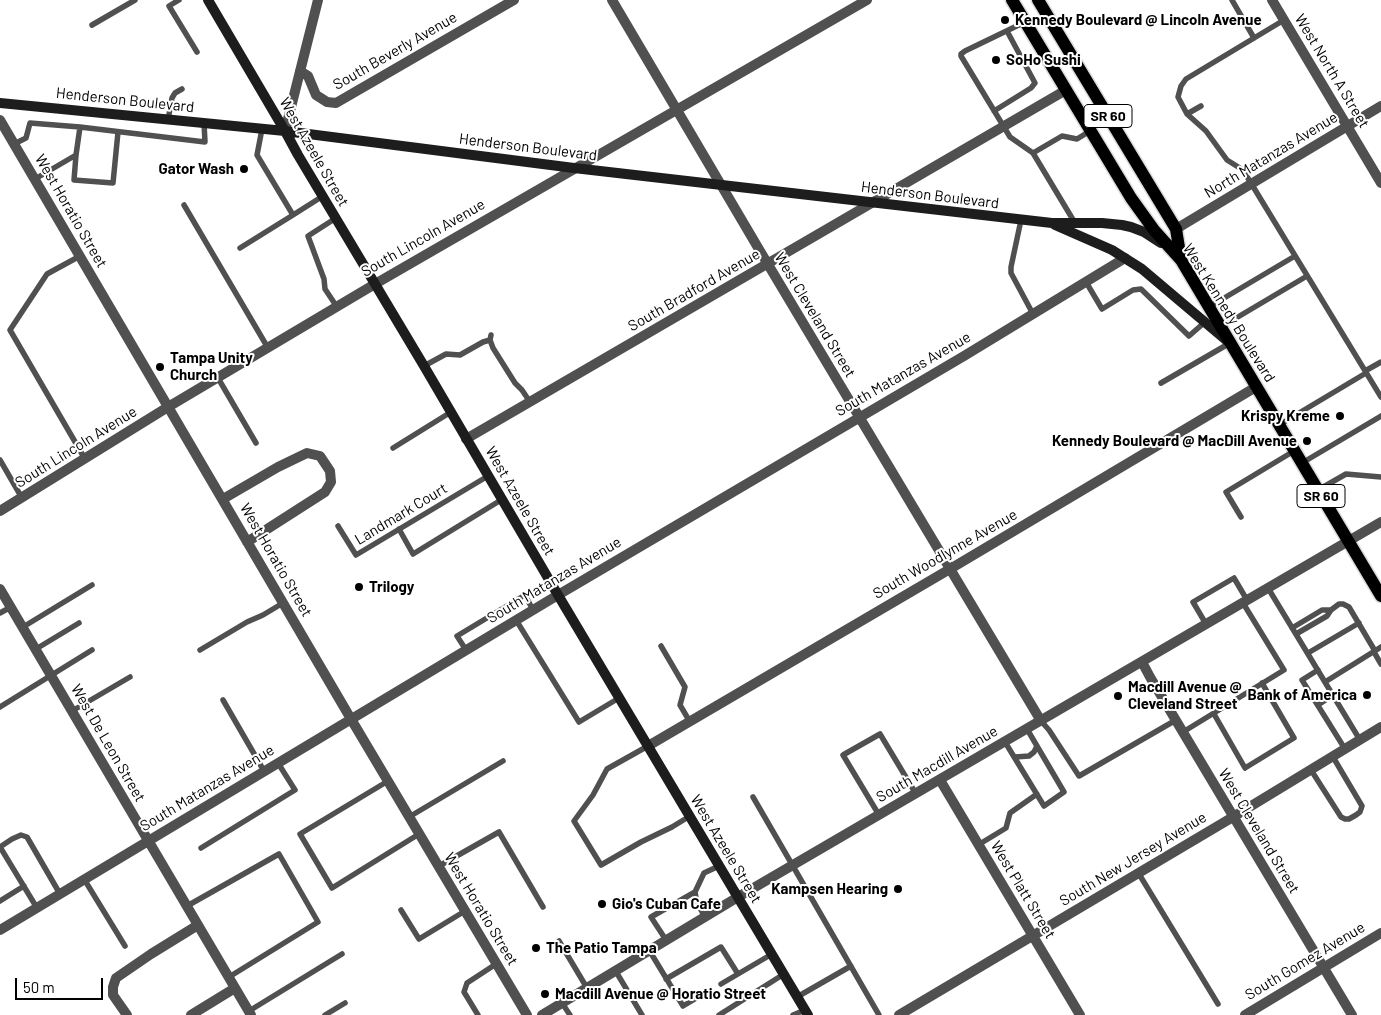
<!DOCTYPE html>
<style>
body{margin:0}
#map{position:relative;width:1381px;height:1015px;overflow:hidden;background:#fff;font-family:Barlow,sans-serif}
canvas{display:block}
.scale{position:absolute;left:15px;top:978px;width:88px;height:22px;box-sizing:border-box;border:2px solid #000;border-top:0;padding-left:6px;font-size:15px;line-height:18px;white-space:nowrap;color:#000;-webkit-text-stroke:4px #fff;paint-order:stroke}
</style>
<div id="map">
<canvas width="1381" height="1015"></canvas>
<div class="scale">50 m</div>
</div>
<script>
const c = document.querySelector('canvas').getContext('2d');
c.lineJoin = 'round';
const toPath = rows => new Path2D(rows.map(r => 'M' + r).join(''));
function trace(path, color, width, dash) { c.strokeStyle = color; c.lineWidth = width; c.lineCap = dash ? 'butt' : 'round'; c.setLineDash(dash || []); c.stroke(path); }
function label(font, color, halo, rows, align = 'center') {
  c.font = font + ' Barlow,sans-serif'; c.lineWidth = 4; c.setLineDash([]); c.textBaseline = 'middle'; c.strokeStyle = halo; c.fillStyle = color; for (const [text, x, y, turn = 0] of rows) {
    c.save(); c.translate(x, y); c.rotate((+turn || 0) * Math.PI / 180); c.textAlign = isNaN(turn) ? turn : align; if (halo) c.strokeText(text, 0, 0); c.fillText(text, 0, 0); c.restore();
  }
}
const service = toPath([
 [179,0,169,6,197,52],
 [1232,0,1254,38],
 [1284,20,1186,79,1181,86,1178,97,1187,114,1206,131,1227,160,1243,170,1381,397],
 [1025,22,965,51,961,54,961,56,1010,137,1033,153],
 [92,25,135,0],
 [994,111,1031,88,1035,83,1007,31],
 [1187,114,1201,106],
 [168,120,172,98,175,93,182,89],
 [118,132,113,183,74,180,76,155,80,127,205,142,204,123],
 [14,144,26,138,30,123,80,127],
 [35,179,76,155],
 [184,205,268,348],
 [293,215,323,196],
 [336,218,308,236,324,279,325,289,337,307],
 [1021,220,1011,267,1011,273,1033,314],
 [1075,223,1033,153,1062,136,1077,139,1090,131],
 [240,248,293,215,257,155,262,129],
 [80,256,47,274,10,330,85,459],
 [1086,282,1102,309,1133,290,1141,289,1189,336,1205,322],
 [1209,307,1295,256],
 [1221,327,1307,276],
 [491,335,490,340,493,348,515,383,522,390,530,402],
 [424,366,446,354,460,355,483,342,490,340],
 [1365,371,1381,362],
 [218,378,256,443],
 [1161,383,1230,343],
 [1279,425,1366,373],
 [393,448,451,412],
 [0,460,22,498],
 [1302,463,1381,416],
 [1318,490,1346,474,1381,477],
 [1241,517,1226,492,1294,451],
 [338,526,356,555,488,476],
 [399,529,413,554,501,500],
 [1268,588,1360,740],
 [0,613,11,607],
 [516,620,579,722,619,698],
 [1206,624,1193,602,1234,578,1247,600],
 [23,627,92,585],
 [1292,628,1322,610,1331,610],
 [1296,634,1327,616,1331,610,1339,604,1343,604,1349,607,1375,651],
 [661,646,685,687,680,705,690,722],
 [36,649,79,623],
 [200,650,247,622,263,615,283,603],
 [466,650,457,636,525,595,533,610],
 [1374,652,1381,664],
 [1308,653,1359,623],
 [1318,670,1302,680,1345,749],
 [1325,682,1381,647],
 [223,700,264,771],
 [1318,705,1333,695],
 [0,707,92,650],
 [72,711,130,677],
 [1214,714,1245,768,1294,738,1262,683],
 [1041,721,1049,730,1079,776,1176,720],
 [1183,732,1284,670,1243,603],
 [1005,742,1044,806,1064,792,1027,729],
 [648,746,607,769,593,795,574,821,601,865,641,842,672,827,690,816],
 [1015,757,1029,756,1034,752,1037,746],
 [1311,770,1341,817,1345,819,1349,819,1356,815,1360,812,1362,806,1333,757],
 [388,781,300,834,332,888,419,834],
 [753,797,879,1015],
 [879,815,843,755,880,734,916,794],
 [409,817,503,761],
 [978,845,1006,828,1010,813,1037,794],
 [201,848,295,790,278,763],
 [439,866,499,832,543,907],
 [1139,874,1218,1004],
 [84,879,125,946],
 [0,901,24,886],
 [187,906,279,854,318,922,229,977],
 [37,908,0,847,12,839,21,835,27,837,60,894],
 [401,910,419,939,465,911],
 [705,917,697,903,695,892,704,873,719,866],
 [666,940,651,917,695,892],
 [559,941,587,988],
 [649,950,683,1006,705,993],
 [615,970,642,1015],
 [666,979,721,947,738,974],
 [721,984,772,954],
 [797,997,851,966],
 [562,1003,570,1015],
 [249,1011,342,954],
 [325,1015,345,1003],
 [478,1015,464,992,467,983,496,964],
 [719,1015,784,974],
 [793,1015,805,1010]
]);
const minor = toPath([
 [612,0,760,251,1041,721],
 [1272,0,1381,183],
 [300,71,308,76,316,95,327,102,336,103,514,0],
 [0,120,351,719,527,1015],
 [285,131,318,0],
 [1176,229,1381,106],
 [466,439,1066,90],
 [223,499,278,467,307,453,320,456,330,471,331,482,325,492,247,542],
 [0,511,168,407,375,284,867,0],
 [0,589,251,1015],
 [1142,662,1150,677,1352,1015],
 [648,746,950,569,1256,387],
 [940,780,1080,1015],
 [0,930,558,595,964,356,1125,258],
 [127,1015,113,995,113,987,116,978,151,954,198,925],
 [191,1015,235,988],
 [899,1015,1233,817,1381,727],
 [1245,1015,1381,933]
]);
const tertiary = toPath([
 [542,1015,738,897,1381,522]
]);
const secondary = toPath([
 [208,0,285,131,298,155,424,366,558,595,808,1015],
 [0,103,285,131,574,168,1052,223,1102,223,1122,225,1131,227,1144,232,1161,243],
 [1055,225,1112,250,1142,269,1226,340]
]);
const primary = toPath([
 [1012,0,1131,198,1154,230,1181,260,1381,596],
 [1038,0,1176,229,1181,260]
]);
const markers = [
 [1005,20,5,"#000"],
 [996,60,5,"#000"],
 [244,169,5,"#000"],
 [160,367,5,"#000"],
 [1340,416,5,"#000"],
 [1307,441,5,"#000"],
 [359,587,5,"#000"],
 [1367,695,5,"#000"],
 [1118,696,5,"#000"],
 [898,889,5,"#000"],
 [602,904,5,"#000"],
 [536,948,5,"#000"],
 [545,994,5,"#000"]
];
const shields = [
 [1108,116,48],
 [1321,496,48]
];
const shieldNames = [
 ["SR 60",1108,116],
 ["SR 60",1321,496]
];
const poiNames = [
 ["Kennedy Boulevard @ Lincoln Avenue",1015,20],
 ["SoHo Sushi",1006,60],
 ["Gator Wash",234,169,"right"],
 ["Tampa Unity",170,358],
 ["Church",170,375],
 ["Krispy Kreme",1330,416,"right"],
 ["Kennedy Boulevard @ MacDill Avenue",1297,441,"right"],
 ["Trilogy",369,587],
 ["Macdill Avenue @",1128,687],
 ["Cleveland Street",1128,704],
 ["Bank of America",1357,695,"right"],
 ["Kampsen Hearing",888,889,"right"],
 ["Gio's Cuban Cafe",612,904],
 ["The Patio Tampa",546,948],
 ["Macdill Avenue @ Horatio Street",555,994]
];
const streetNames = [
 ["South Beverly Avenue",395,51,-30],
 ["West North A Street",1332,71,59],
 ["Henderson Boulevard",125,100,6],
 ["Henderson Boulevard",528,147,7],
 ["West Azeele Street",314,152,60],
 ["North Matanzas Avenue",1271,155,-31],
 ["Henderson Boulevard",930,195,7],
 ["West Horatio Street",71,211,60],
 ["South Lincoln Avenue",423,238,-30],
 ["South Bradford Avenue",694,290,-30],
 ["West Kennedy Boulevard",1229,313,58],
 ["West Cleveland Street",815,315,59],
 ["South Matanzas Avenue",903,374,-30],
 ["South Lincoln Avenue",76,447,-32],
 ["West Azeele Street",520,501,60],
 ["Landmark Court",401,514,-31],
 ["South Woodlynne Avenue",945,554,-30],
 ["West Horatio Street",276,560,60],
 ["South Matanzas Avenue",554,580,-31],
 ["West De Leon Street",108,743,60],
 ["South Macdill Avenue",937,764,-30],
 ["South Matanzas Avenue",207,788,-31],
 ["West Cleveland Street",1259,831,59],
 ["West Azeele Street",726,849,59],
 ["South New Jersey Avenue",1133,859,-31],
 ["West Platt Street",1023,890,59],
 ["West Horatio Street",481,909,59],
 ["South Gomez Avenue",1305,961,-31]
];
trace(primary, '#dbdbdb', 15);
trace(service, '#505050', 5.5);
trace(minor, '#505050', 10);
trace(tertiary, '#505050', 10);
trace(secondary, '#1d1d1d', 10);
trace(primary, '#000', 12);
for (const [x, y, r, color] of markers) { const dot = new Path2D(); dot.arc(x, y, r, 0, 2 * Math.PI); c.fillStyle = color; c.fill(dot); trace(dot, '#fff', 2); }
for (const [x, y, w] of shields) { const box = new Path2D(); box.roundRect(x - w / 2, y - 11.5, w, 23, 4); c.fillStyle = '#fff'; c.fill(box); trace(box, '#000', 1); }
label('bold 14px', '#000', null, shieldNames);
label('bold 15px', '#000', '#fff', poiNames, 'left');
label('15px', '#000', '#fff', streetNames);
</script>
